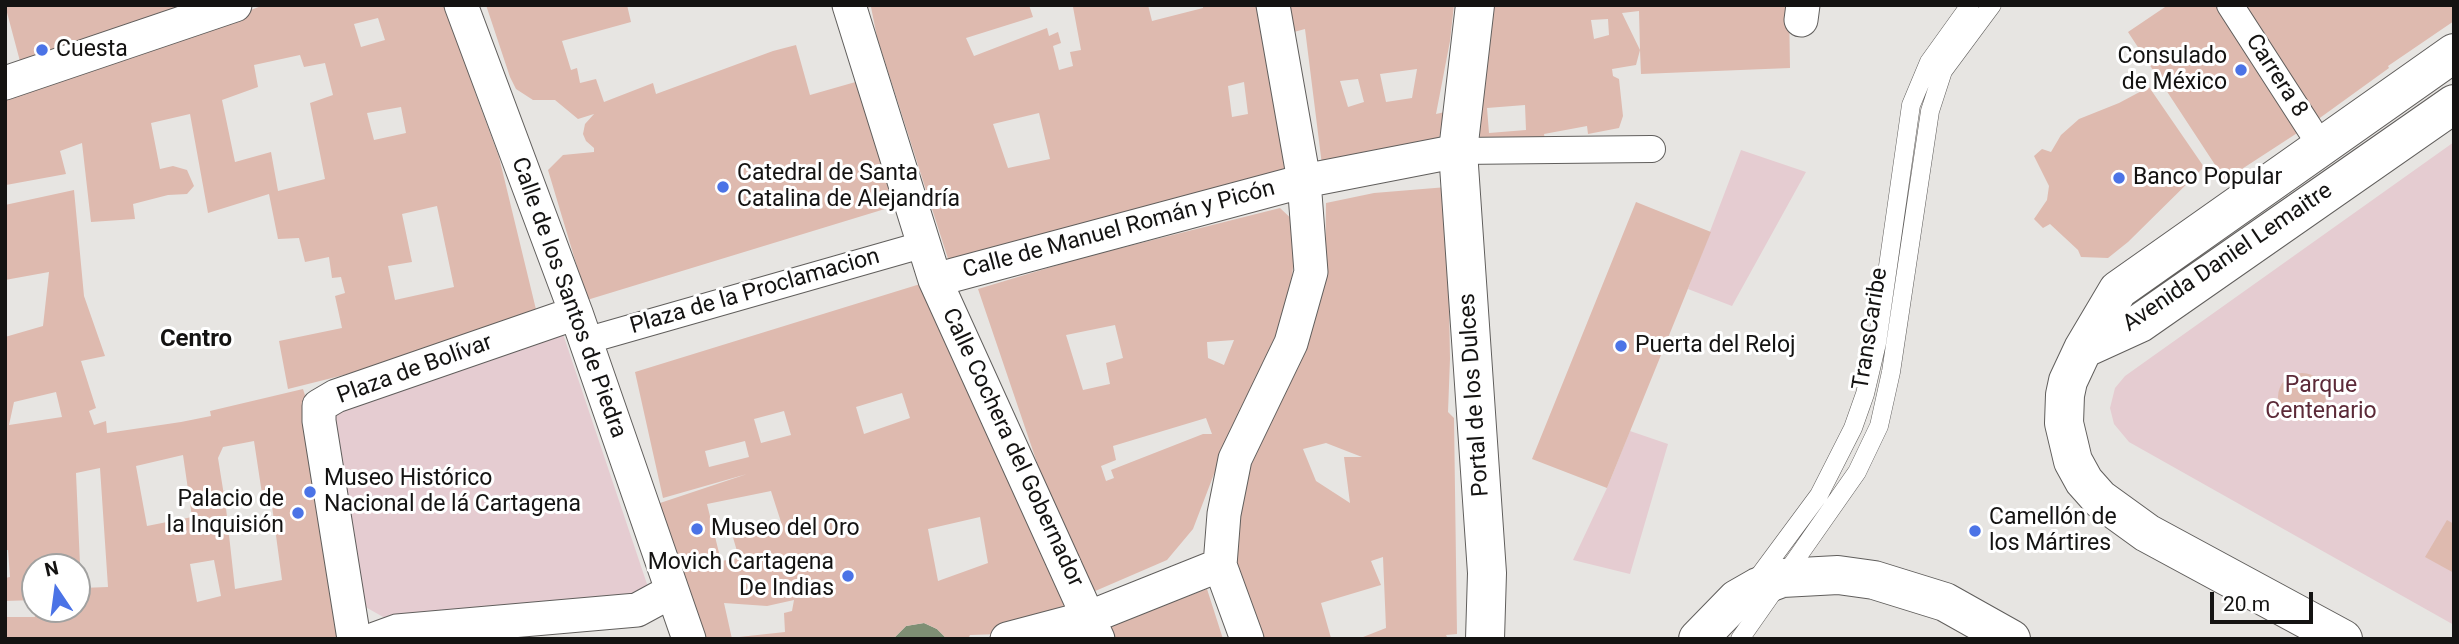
<!DOCTYPE html>
<meta charset="utf-8">
<style>
body{margin:0}
#map{position:relative;width:2459px;height:644px;overflow:hidden;background:#e7e5e2;font-family:Roboto,sans-serif}
canvas{display:block}
.frame{position:absolute;inset:0;border:7px solid #141312;pointer-events:none}
.north{position:absolute;left:21px;top:553px;width:70px;height:70px;box-sizing:border-box;background:#fff;border:2px solid #a1a1a0;border-radius:50%;rotate:347deg;font-size:19px;font-weight:700;line-height:28px;text-align:center;color:#141312}
.north::after{content:'';display:block;margin:auto;width:24px;height:32px;background:#4b73e6;clip-path:polygon(50% 0,100% 100%,50% 72%,0 100%)}
.scale{position:absolute;left:2210px;top:592px;width:103px;height:32px;box-sizing:border-box;border:4px solid #141312;border-top:0;padding-left:9px;font-size:21px;line-height:24px;white-space:nowrap;color:#141312;-webkit-text-stroke:5px #fff;paint-order:stroke}
</style>
<div id="map">
<canvas width="2459" height="644"></canvas>
<div class="frame"></div>
<div class="north">N</div>
<div class="scale">20 m</div>
</div>
<script>
const c = document.querySelector('canvas').getContext('2d');
c.lineJoin = 'round';
function paint(path, color) { c.fillStyle = color; c.fill(path, 'evenodd'); }
const toPath = rows => new Path2D(rows.map(r => 'M' + r).join(''));
function trace(path, color, width, dash) { c.strokeStyle = color; c.lineWidth = width; c.lineCap = dash ? 'butt' : 'round'; c.setLineDash(dash || []); c.stroke(path); }
function label(font, color, halo, rows, align = 'center') {
  c.font = font + ' Roboto,sans-serif'; c.lineWidth = 6; c.setLineDash([]); c.textBaseline = 'middle'; c.strokeStyle = halo; c.fillStyle = color; for (const [text, x, y, turn = 0] of rows) {
    c.save(); c.translate(x, y); c.rotate((+turn || 0) * Math.PI / 180); c.textAlign = isNaN(turn) ? turn : align; if (halo) c.strokeText(text, 0, 0); c.fillText(text, 0, 0); c.restore();
  }
}
const green = toPath([
 [2454,142,2454,625,2129,442,2114,424,2110,408,2115,388,2125,376],
 [1741,150,1806,172,1732,306,1688,289],
 [561,328,652,599,392,622,355,601,330,404],
 [1630,431,1668,444,1630,574,1573,560,1607,488]
]);
const water = toPath([
 [924,623,937,629,947,639,893,639,906,626]
]);
const building = toPath([
 [5,5,197,5,21,65],
 [264,5,450,5,475,92,499,157,540,326,288,389,279,341,342,328,335,296,345,293,341,277,332,278,329,257,305,262,299,238,278,239,269,194,208,213,190,114,151,123,160,169,173,166,187,170,194,186,187,194,168,195,133,204,135,219,91,222,82,143,60,151,66,174,6,185,5,94,173,39],
 [378,18,385,40,361,47,354,24],
 [300,55,304,67,325,63,333,95,310,103,325,179,278,191,271,152,235,162,222,100,258,87,254,65],
 [401,107,406,133,374,140,367,113],
 [437,206,454,287,395,300,388,266,412,262,402,214],
 [486,5,627,5,631,22,562,41,571,70,577,68,580,83,596,79,604,102,653,83,656,94,773,51,796,45,810,95,859,81,898,205,587,300,548,170,563,155,594,152,594,148,586,141,583,134,585,124,594,114,578,119,555,100,533,100,516,89,510,77],
 [861,5,1029,5,1033,17,966,38,974,56,1047,28,1049,36,1058,32,1061,43,1053,46,1059,70,1073,66,1070,52,1081,50,1073,7,1148,5,1152,21,1203,8,1203,5,1261,5,1298,176,950,265,877,37,871,7,862,9],
 [1244,82,1248,114,1232,117,1228,86],
 [1039,113,1050,159,1008,168,993,124],
 [1290,5,1454,5,1450,41,1436,114,1445,112,1436,151,1323,173,1305,29,1294,32],
 [1417,69,1412,98,1386,102,1380,74],
 [1358,79,1364,102,1348,107,1340,81],
 [1480,5,1789,5,1790,68,1641,74,1640,50,1636,65,1612,69,1613,76,1619,79,1623,116,1619,128,1588,134,1587,126,1544,134,1546,145,1479,150,1480,135,1468,138],
 [1639,11,1640,50,1622,13],
 [1608,19,1609,35,1594,39,1591,20],
 [1525,105,1526,130,1489,133,1487,108],
 [2168,5,2226,5,2308,126,2225,180,2128,32],
 [2235,5,2454,5,2454,21,2388,66,2389,68,2317,120],
 [2149,87,2204,167,2128,242,2108,258,2081,257,2078,250,2050,224,2043,228,2034,219,2047,200,2049,186,2034,156,2042,149,2051,152,2061,135,2079,119,2119,103],
 [1447,187,1450,359,1448,412,1454,418,1457,634,1446,635,1448,639,1358,639,1386,628,1383,557,1371,561,1381,585,1321,603,1331,638,1256,639,1227,549,1229,511,1325,276,1326,203,1374,193],
 [1326,443,1362,457,1344,457,1350,503,1316,481,1303,449],
 [74,190,84,296,105,356,81,361,96,408,89,411,94,425,106,421,107,433,181,422,211,416,210,411,303,389,314,423,342,638,5,639,5,617,35,617,34,609,77,609,77,567,35,567,35,600,5,601,5,578,10,577,8,550,5,550,5,337,43,326,49,272,5,280,5,205],
 [56,392,62,417,9,425,14,402],
 [254,441,264,507,272,506,282,580,235,589,226,508,218,458,223,447],
 [183,455,192,517,147,526,136,466],
 [100,468,108,587,81,588,76,473],
 [214,560,221,596,197,602,190,564],
 [1636,202,1711,232,1607,488,1532,459],
 [1280,208,1298,225,1284,345,1214,474,1193,529,1167,560,1086,595,1049,498,978,289,1081,258],
 [1115,325,1123,358,1106,363,1110,384,1083,390,1066,335],
 [1234,340,1224,365,1208,358,1207,342],
 [1206,418,1212,434,1203,434,1111,470,1114,478,1106,481,1101,466,1116,460,1113,446],
 [930,281,1071,604,1057,608,1054,619,999,634,970,635,968,639,947,639,937,629,924,623,906,626,893,639,739,639,739,637,785,632,784,613,792,611,794,600,767,606,724,603,732,639,697,639,657,504,747,474,663,498,635,372],
 [902,393,910,418,864,434,856,407],
 [784,411,791,435,761,443,754,419],
 [745,441,749,457,709,467,705,451],
 [771,491,781,522,732,534,739,558,721,561,707,504],
 [980,517,988,563,938,581,928,529],
 '2278 397a24 24 0 1 1 48 0a24 24 0 1 1-48 0Z',
 [2447,520,2454,524,2454,573,2425,557],
 [1207,589,1223,639,1112,639,1107,626]
]);
const service = toPath([
 [1756,580,1819,495,1853,428,1865,394,1877,343,1911,105,1929,62,1970,5],
 [1740,639,1857,472,1879,426,1891,372,1930,111,1943,71,1992,5]
]);
const pedestrian = toPath([
 [2230,5,2321,146],
 [1458,151,1652,149],
 [585,341,925,244]
]);
const minor = toPath([
 [461,5,576,313,689,639],
 [849,5,935,280,1098,639],
 [1801,20,1803,5],
 [5,83,235,5],
 [935,280,1304,181,1458,151],
 [354,639,319,421,319,406,336,396,576,313],
 [375,639,397,631,637,610,672,591],
 [1007,639,1090,617,1220,565],
 [1247,639,1220,565,1224,514,1235,459,1291,343,1311,272,1304,181,1273,5]
]);
const tertiary = toPath([
 [1475,5,1458,151,1487,573,1485,639]
]);
const secondary = toPath([
 [2083,349,2140,323,2454,104],
 [1698,639,1737,599,1758,587,1782,578,1838,575,1874,580,1945,602,2011,639],
 [2343,639,2147,533,2100,499,2084,481,2073,461,2064,423,2065,395,2068,381,2083,349,2118,290,2454,53]
]);
const markers = [
 [42,50,7,"#4b73e6"],
 [2241,70,7,"#4b73e6"],
 [2119,178,7,"#4b73e6"],
 [723,187,7,"#4b73e6"],
 [1621,346,7,"#4b73e6"],
 [310,492,7,"#4b73e6"],
 [298,513,7,"#4b73e6"],
 [697,529,7,"#4b73e6"],
 [1975,531,7,"#4b73e6"],
 [848,576,7,"#4b73e6"]
];
const poiNames = [
 ["Cuesta",56,50],
 ["Consulado",2227,57,"right"],
 ["de México",2227,83,"right"],
 ["Catedral de Santa",737,174],
 ["Catalina de Alejandría",737,200],
 ["Banco Popular",2133,178],
 ["Puerta del Reloj",1635,346],
 ["Museo Histórico",324,479],
 ["Nacional de lá Cartagena",324,505],
 ["Palacio de",284,500,"right"],
 ["la Inquisión",284,526,"right"],
 ["Camellón de",1989,518],
 ["los Mártires",1989,544],
 ["Museo del Oro",711,529],
 ["Movich Cartagena",834,563,"right"],
 ["De Indias",834,589,"right"]
];
const streetNames = [
 ["Carrera 8",2276,76,57],
 ["Calle de Manuel Román y Picón",1119,230,-15],
 ["Avenida Daniel Lemaitre",2228,258,-34],
 ["Plaza de la Proclamacion",755,292,-16],
 ["Calle de los Santos de Piedra",568,298,70],
 ["TransCaribe",1871,329,-81],
 ["Plaza de Bolívar",415,370,-20],
 ["Portal de los Dulces",1475,395,-94],
 ["Calle Cochera del Gobernador",1012,448,65]
];
const parkNames = [
 ["Parque",2321,386],
 ["Centenario",2321,412]
];
const neighbourhoodNames = [
 ["Centro",196,340]
];
paint(green, '#e5ccd1');
paint(water, '#7e8f74');
paint(building, '#debaaf');
trace(service, '#605e5c', 19);
trace(pedestrian, '#605e5c', 28);
trace(minor, '#605e5c', 35);
trace(tertiary, '#605e5c', 40);
trace(secondary, '#605e5c', 40);
trace(service, '#fff', 18);
trace(pedestrian, '#fff', 26);
trace(minor, '#fff', 33);
trace(tertiary, '#fff', 38);
trace(secondary, '#fff', 38);
for (const [x, y, r, color] of markers) { const dot = new Path2D(); dot.arc(x, y, r, 0, 2 * Math.PI); c.fillStyle = color; c.fill(dot); trace(dot, '#fff', 2.5); }
label('23px', '#141312', '#fff', poiNames, 'left');
label('23px', '#141312', '#fff', streetNames);
label('23px', '#5c2a38', '#fff', parkNames);
label('bold 24px', '#141312', '#fff', neighbourhoodNames);
</script>
